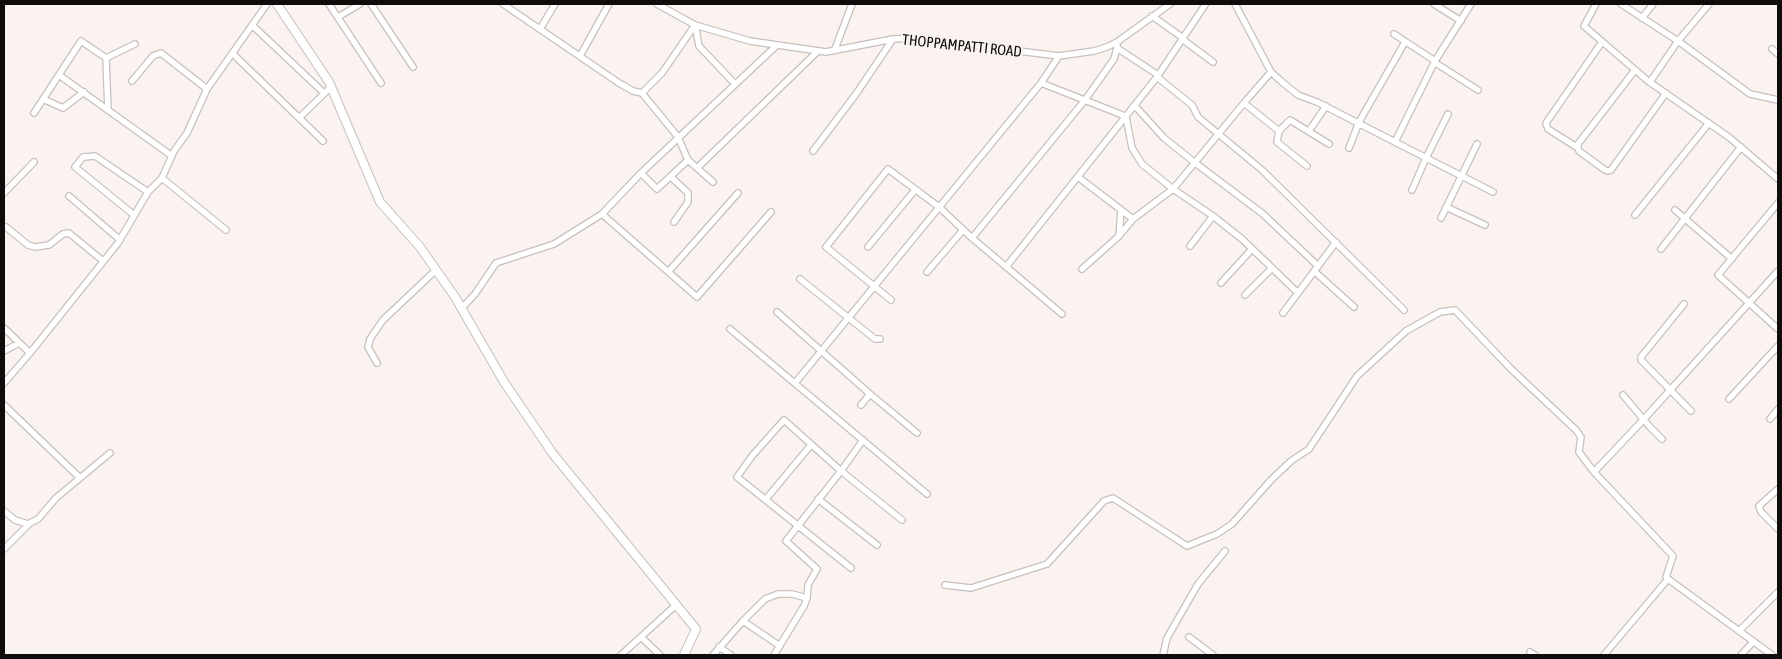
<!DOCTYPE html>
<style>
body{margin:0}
#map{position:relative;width:1782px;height:659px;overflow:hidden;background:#faf3f0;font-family:"Asap Condensed",sans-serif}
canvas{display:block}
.frame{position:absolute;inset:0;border:5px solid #0f0c0b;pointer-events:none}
</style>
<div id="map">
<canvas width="1782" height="659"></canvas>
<div class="frame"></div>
</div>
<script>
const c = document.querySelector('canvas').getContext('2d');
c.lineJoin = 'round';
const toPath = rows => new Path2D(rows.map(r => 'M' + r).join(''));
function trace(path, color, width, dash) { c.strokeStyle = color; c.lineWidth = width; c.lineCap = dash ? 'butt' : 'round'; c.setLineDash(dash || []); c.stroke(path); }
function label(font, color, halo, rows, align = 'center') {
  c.font = font + ' "Asap Condensed",sans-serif'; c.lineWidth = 4; c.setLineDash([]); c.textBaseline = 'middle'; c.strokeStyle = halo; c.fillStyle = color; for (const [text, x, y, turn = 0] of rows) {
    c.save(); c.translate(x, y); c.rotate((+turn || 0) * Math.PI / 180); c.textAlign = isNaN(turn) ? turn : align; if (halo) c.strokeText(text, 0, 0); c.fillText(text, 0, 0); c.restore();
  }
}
const minor = toPath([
 [329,4,381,83],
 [371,4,413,67],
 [503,4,619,83,633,91,642,93,662,73,695,25,750,41,826,52,893,39,913,38,1059,56,1094,51,1107,47,1117,42,1170,4],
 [657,4,695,25,699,46,735,84],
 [1235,4,1271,72,1282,82,1298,95,1317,102,1395,142,1435,61,1471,4],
 [1434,4,1461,21],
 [1596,4,1584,26,1648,81,1730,138,1778,179],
 [1621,4,1678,41,1750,94,1778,100],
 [1152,16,1183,38],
 [338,17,360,4],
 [1642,18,1653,4],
 [252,25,324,93],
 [540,29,555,4],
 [1394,34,1435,61],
 [1182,39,1213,62],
 [1117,48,1158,75],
 [835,49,852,4],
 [1772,49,1778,54],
 [233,54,323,141],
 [580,56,609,4],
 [1434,62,1478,90],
 [1635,70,1578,144,1578,148,1579,151,1605,170,1608,171,1611,170,1666,93],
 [59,75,172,156],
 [1157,77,1192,105,1198,117,1262,170,1404,310],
 [132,81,153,56,161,53,207,89],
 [1650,82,1678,41,1709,4],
 [1041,83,1120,114,1126,117,1132,148,1142,164,1173,189,1213,216,1242,239,1298,293],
 [642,93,678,137,688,160],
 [43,99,63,108,84,92],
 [1244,103,1279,131],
 [1135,106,1164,138,1194,162,1263,214,1318,266],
 [108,110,106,58,135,44],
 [34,113,81,41,106,58],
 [299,118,331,87],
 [1309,131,1326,106],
 [1395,142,1493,192],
 [1349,148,1359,122,1405,42],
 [1578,148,1548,129,1546,123,1602,42],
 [813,151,856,94,893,39],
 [1307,166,1277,142,1279,131,1290,120,1329,144],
 [697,168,713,182],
 [641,173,657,189,688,160,697,168,818,51],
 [671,177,688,193,688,202,674,222],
 [1078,177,1133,219],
 [162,178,226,230],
 [1412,190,1426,158,1448,114],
 [4,193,34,162],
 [69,196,119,239],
 [1778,203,1718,275,1778,329],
 [1446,207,1485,225],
 [1675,210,1732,259],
 [771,212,697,297,602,214,641,173,776,46],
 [134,215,75,167,83,157,95,156,148,192],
 [1635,215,1709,123],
 [1441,218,1477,144],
 [6,227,28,245,35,247,49,245,63,234,69,233,103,261],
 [1119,236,1121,210],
 [972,238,1085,100,1114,59,1117,48,1117,42],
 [1190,246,1213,216],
 [868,247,915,190],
 [1661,249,1741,147],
 [1006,267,1157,77,1205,5],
 [1082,269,1119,236,1133,219,1173,189,1244,103,1271,72],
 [669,271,738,193],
 [1314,271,1354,307],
 [927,272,963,230],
 [800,279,875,339,880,339],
 [1221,283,1252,249],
 [1245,295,1272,268],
 [891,300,826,247,888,169,939,207,972,238,1062,314],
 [1684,304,1641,357,1641,360,1691,411],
 [462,308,475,294,496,263,554,244,602,214],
 [777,312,870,394,917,433],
 [1283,313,1336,242],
 [4,328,30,353],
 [730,329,927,494],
 [4,351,19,343],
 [377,363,368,347,370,339,383,320,436,270],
 [4,383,30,353,118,243,148,192,162,178,174,151,187,133,207,89,267,4],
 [795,383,1041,83,1059,56],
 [1623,395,1649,426,1662,439],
 [1729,399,1778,346],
 [4,405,80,478],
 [861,405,870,394],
 [1770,419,1778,409],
 [1778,489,1759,506,1761,512,1778,529],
 [766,499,811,445],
 [818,499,877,545],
 [4,511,15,520,28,524],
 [4,549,30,523,38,519,56,498,110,453],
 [851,568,737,477,752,456,784,420,841,471,902,520],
 [945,585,971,588,1047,564,1104,501,1113,498,1187,546,1217,534,1232,524,1271,480,1291,461,1309,449,1357,376,1406,331,1440,312,1455,310,1511,369,1576,430,1581,437,1579,452,1594,472],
 [743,621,780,646],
 [1739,631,1778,592],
 [641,637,660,655],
 [1189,637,1213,655],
 [719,647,731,655],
 [1530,652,1535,655],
 [621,655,676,605],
 [713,655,743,621,765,599,778,594,792,594,807,598],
 [774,655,804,606,807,598,808,585,817,569,786,541,841,471,863,440],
 [1163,655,1167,638,1198,584,1225,551],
 [1604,655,1668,579],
 [1741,655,1753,642],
 [1772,655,1668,579,1666,577,1673,556,1594,472,1644,419,1778,271]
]);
const tertiary = toPath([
 [277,4,329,82,380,202,420,247,455,297,504,382,553,454,696,629,684,655]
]);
const streetNames = [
 ["THOPPAMPATTI ROAD",962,46,6]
];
trace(minor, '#c7c0bd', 8);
trace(tertiary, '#c7c0bd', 10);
trace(minor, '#fff', 5.5);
trace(tertiary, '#fff', 8);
label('15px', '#0f0c0b', '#faf3f0', streetNames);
</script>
